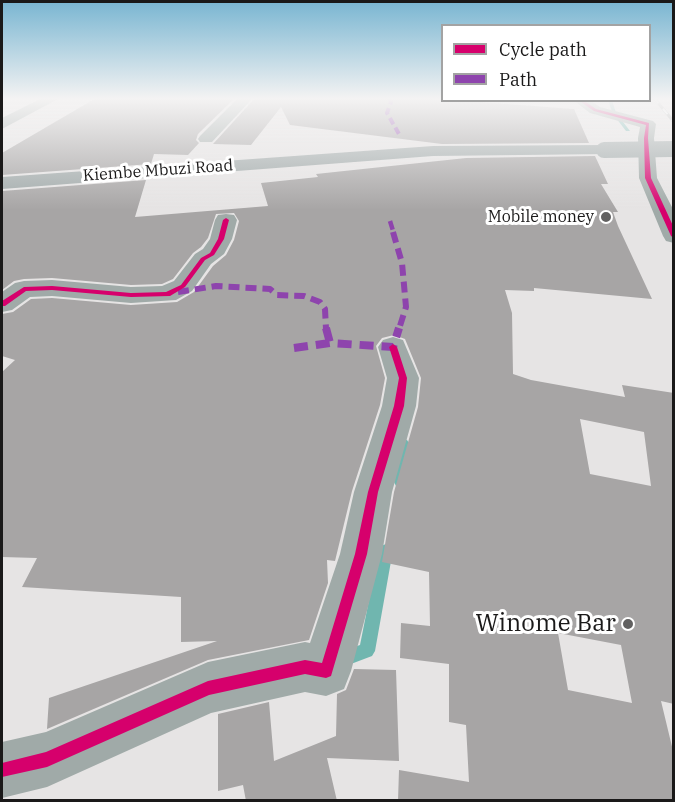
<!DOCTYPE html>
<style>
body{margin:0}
#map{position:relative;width:675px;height:802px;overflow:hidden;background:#e6e4e4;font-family:"IBM Plex Serif",serif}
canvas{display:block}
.frame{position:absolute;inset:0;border:3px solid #1a1919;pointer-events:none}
.legend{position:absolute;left:441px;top:24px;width:210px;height:78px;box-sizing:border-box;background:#fff;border:2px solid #a3a3a3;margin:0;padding:8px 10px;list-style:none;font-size:18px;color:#1a1919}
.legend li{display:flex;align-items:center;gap:12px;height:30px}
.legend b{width:30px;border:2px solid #a3a3a3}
</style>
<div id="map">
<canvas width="675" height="802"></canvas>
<div class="frame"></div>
<ul class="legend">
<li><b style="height:8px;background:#d6006c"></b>Cycle path</li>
<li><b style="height:8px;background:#8e44ad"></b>Path</li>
</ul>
</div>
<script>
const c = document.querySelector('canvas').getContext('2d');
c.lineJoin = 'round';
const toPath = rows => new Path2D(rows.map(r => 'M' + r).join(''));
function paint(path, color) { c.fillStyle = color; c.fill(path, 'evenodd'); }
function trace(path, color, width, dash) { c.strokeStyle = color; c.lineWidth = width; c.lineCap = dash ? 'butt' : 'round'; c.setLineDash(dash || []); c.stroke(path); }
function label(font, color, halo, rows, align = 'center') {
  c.font = font + ' "IBM Plex Serif",serif'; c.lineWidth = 6; c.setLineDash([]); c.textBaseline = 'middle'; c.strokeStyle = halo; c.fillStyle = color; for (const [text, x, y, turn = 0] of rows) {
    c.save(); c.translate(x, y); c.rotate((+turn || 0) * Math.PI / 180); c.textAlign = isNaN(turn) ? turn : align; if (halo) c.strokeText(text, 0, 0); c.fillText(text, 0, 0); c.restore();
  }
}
const stream = toPath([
 [608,100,612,100,617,116,613,115,608,100],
 [616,118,620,118,630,131,626,131,616,118],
 [403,439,407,440,409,443,406,482,404,486,400,487,396,486,394,482,397,443,399,440,403,439],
 [386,544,391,546,393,550,375,651,372,656,343,667,337,665,335,659,337,653,360,645,379,550,381,546,386,544]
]);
const building = toPath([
 [96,98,235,98,198,134,196,140,199,143,188,155,154,154,151,164,2,175,2,153],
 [255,98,433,98,433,100,480,100,481,102,574,109,589,143,442,144,290,125,281,107,251,145,213,144],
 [595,156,608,184,601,184,618,212,613,212,618,226,652,299,534,288,534,291,505,290,512,313,513,374,531,380,625,397,622,385,674,393,674,704,661,701,674,755,674,801,398,801,399,770,469,782,466,725,449,722,449,664,400,658,401,623,430,626,429,572,382,562,394,492,418,407,421,378,405,339,394,335,382,338,376,346,385,378,380,405,352,491,335,561,327,560,328,583,309,640,208,660,47,729,49,698,217,641,181,642,181,597,22,587,37,558,2,557,2,372,15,360,2,356,2,314,13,312,31,299,52,298,131,305,177,302,194,292,213,266,226,255,234,240,239,221,234,213,216,214,208,238,201,247,193,253,173,279,162,284,131,285,52,278,24,279,14,281,2,290,2,191,146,180,135,217,268,206,261,183,318,177,316,174,466,158],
 [580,419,644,432,651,486,590,474],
 [558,633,621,645,632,703,568,690],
 [354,669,396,670,399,761,327,758,337,801,246,801,243,785,218,791,218,714,269,702,274,761,336,736,337,694,346,690]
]);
const minor = toPath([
 [42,98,60,98,2,129,2,118,42,98],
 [238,98,253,98,212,142,200,142,198,139,200,136,238,98],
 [573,100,590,100,600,107,653,121,656,124,654,138,646,143,640,141,638,138,640,127,590,113,573,100],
 [226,214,234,215,237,220,232,239,224,254,211,264,192,291,176,300,131,303,52,296,30,297,12,310,2,312,2,292,15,283,24,281,52,280,131,287,162,286,174,281,195,254,203,249,210,239,215,220,218,215,226,214],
 [393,337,403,340,419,378,416,406,392,492,382,554,351,671,344,689,326,696,305,692,211,713,47,787,2,798,2,742,46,732,208,662,305,642,310,643,340,554,354,492,382,406,387,378,378,347,383,340,393,337]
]);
const tertiary = toPath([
 [646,133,654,138,657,178,674,211,674,243,666,241,663,236,639,178,638,138,646,133]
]);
const secondary = toPath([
 [604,145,610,146,613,150,610,154,433,156,2,189,2,177,433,146,604,145]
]);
const rail = toPath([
 [654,98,674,122]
]);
const secondaryBridge = toPath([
 [604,150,674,149]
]);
const quietFar3 = toPath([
 [389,98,391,102,387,113,399,134]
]);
const quietFar2 = toPath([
 [390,221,394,234]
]);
const quietFar1 = toPath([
 [393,232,402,263,406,307,399,329],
 [178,292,216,286,270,289,277,295,304,296,320,302,325,309,326,329]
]);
const quiet = toPath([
 [326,328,330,343],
 [294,348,330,343,393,347,399,328]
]);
const cycleway = toPath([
 [578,100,583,100,596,109,649,123,648,138,651,178,674,228,674,238,671,236,645,178,644,138,646,125,594,111,578,100],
 [226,218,229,220,224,239,214,255,205,260,185,287,170,296,131,297,52,290,26,291,5,306,2,306,2,301,24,287,52,286,131,293,166,292,181,285,201,258,210,253,218,239,223,220,226,218],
 [393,344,397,347,407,378,404,406,378,492,367,554,331,676,326,678,305,674,209,695,47,767,2,777,2,763,46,752,208,681,305,660,322,663,355,554,368,492,394,406,399,378,389,347,393,344]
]);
const markers = [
 [606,217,6,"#616060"],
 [628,624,6,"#616060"]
];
const farStreetnames = [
 ["Kiembe Mbuzi Road",158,171,-4]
];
const farPoinames = [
 ["Mobile money",594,217]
];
const nearPoinames = [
 ["Winome Bar",616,624]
];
paint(stream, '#70b6af');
paint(building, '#a7a5a5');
paint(minor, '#a0aaa8');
paint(tertiary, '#a0aaa8');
paint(secondary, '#9fa8a8');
trace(rail, '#a7aaaa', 3);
trace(rail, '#fff', 2, [7]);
trace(secondaryBridge, '#9fa8a8', 16);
trace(quietFar3, '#8e44ad', 4, [7, 4]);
trace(quietFar2, '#8e44ad', 4.5, [9, 4.5]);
trace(quietFar1, '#8e44ad', 6, [11, 6]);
trace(quiet, '#8e44ad', 8, [14, 8]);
paint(cycleway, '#d6006c');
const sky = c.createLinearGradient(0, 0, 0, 210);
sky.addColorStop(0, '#78b5d1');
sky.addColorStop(0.47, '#f4f3f3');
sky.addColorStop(1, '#f4f3f300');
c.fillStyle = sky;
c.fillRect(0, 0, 675, 210);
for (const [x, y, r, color] of markers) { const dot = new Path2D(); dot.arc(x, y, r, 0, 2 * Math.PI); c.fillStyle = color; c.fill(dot); trace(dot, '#fff', 2); }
label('16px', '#1a1919', '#fff', farStreetnames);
label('16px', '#1a1919', '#fff', farPoinames, 'right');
label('24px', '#1a1919', '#fff', nearPoinames, 'right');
</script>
